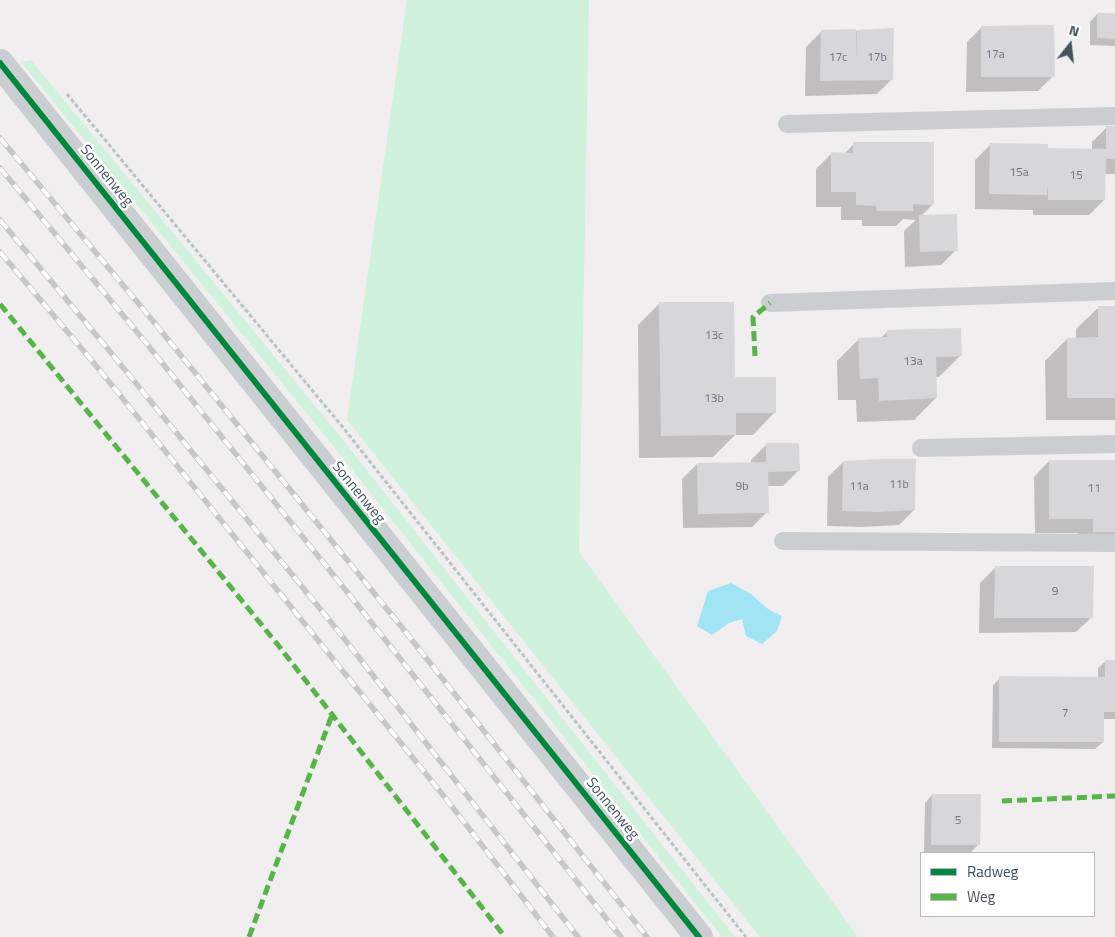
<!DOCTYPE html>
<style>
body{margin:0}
#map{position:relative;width:1115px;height:937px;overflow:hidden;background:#f0eeee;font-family:"Titillium Web",sans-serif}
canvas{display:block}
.legend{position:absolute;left:920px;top:852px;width:175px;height:65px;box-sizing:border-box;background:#fff;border:1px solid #b4babe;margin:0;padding:6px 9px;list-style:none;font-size:15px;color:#44525d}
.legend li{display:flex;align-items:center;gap:10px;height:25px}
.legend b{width:25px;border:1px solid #b4babe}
.north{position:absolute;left:1045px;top:20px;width:50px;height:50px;-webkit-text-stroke:4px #fff;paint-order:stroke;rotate:16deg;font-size:14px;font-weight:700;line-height:20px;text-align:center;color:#44525d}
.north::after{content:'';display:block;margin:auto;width:18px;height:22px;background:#44525d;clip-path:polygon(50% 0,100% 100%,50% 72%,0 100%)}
</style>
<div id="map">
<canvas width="1115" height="937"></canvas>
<ul class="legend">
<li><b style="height:6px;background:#00873e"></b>Radweg</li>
<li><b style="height:6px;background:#57b448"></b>Weg</li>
</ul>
<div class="north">N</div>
</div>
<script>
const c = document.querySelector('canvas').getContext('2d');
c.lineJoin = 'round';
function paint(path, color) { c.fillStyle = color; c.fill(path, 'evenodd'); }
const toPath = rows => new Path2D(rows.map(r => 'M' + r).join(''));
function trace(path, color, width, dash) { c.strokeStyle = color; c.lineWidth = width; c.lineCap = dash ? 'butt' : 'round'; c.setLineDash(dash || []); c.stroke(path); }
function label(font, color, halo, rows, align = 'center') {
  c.font = font + ' "Titillium Web",sans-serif'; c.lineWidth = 5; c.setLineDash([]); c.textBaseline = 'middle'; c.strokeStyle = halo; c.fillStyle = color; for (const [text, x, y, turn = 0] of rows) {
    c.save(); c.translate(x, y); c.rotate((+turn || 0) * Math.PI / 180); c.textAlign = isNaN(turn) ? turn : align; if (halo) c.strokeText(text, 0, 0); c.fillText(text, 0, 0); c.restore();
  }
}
const green = toPath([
 [407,0,589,0,579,552,858,937,760,937,347,420],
 [31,60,335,430,735,937,722,937,343,458,21,62]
]);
const water = toPath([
 [731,583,751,594,768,609,782,616,777,631,762,644,746,636,742,619,729,623,712,635,697,626,708,591]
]);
const shadow = toPath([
 [1097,14,1115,14,1115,46,1090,45,1090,22],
 [982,27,1053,76,1038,91,966,92,967,42],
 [893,30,892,79,877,94,805,96,806,47,821,32],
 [1107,127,1115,127,1115,174,1104,174,1104,200,1089,215,1033,215,1033,210,975,209,975,160,991,144,1047,150,1092,150,1092,142],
 [854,144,933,204,921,216,956,250,941,265,905,267,904,231,916,220,903,219,896,226,862,226,862,220,841,220,841,207,816,207,816,169,831,154,844,154],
 [660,303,734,378,775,412,753,435,735,435,713,457,639,458,638,325],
 [1099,307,1115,307,1115,420,1046,420,1045,361,1067,339,1076,339,1076,329],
 [888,331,961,355,939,377,935,377,936,398,914,420,857,422,856,400,838,400,837,361,859,339,881,338],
 [767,444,798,471,783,486,767,486,767,512,752,527,683,528,682,479,697,464,751,464,751,460],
 [1049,461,1115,461,1115,547,1078,547,1078,533,1035,533,1034,477],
 [843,462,914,510,899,525,862,527,827,526,828,477],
 [996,567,1092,617,1076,632,979,633,980,583],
 [1106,661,1115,661,1115,719,1103,719,1103,742,1095,749,992,748,993,685,1000,678,1098,679,1098,668],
 [932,795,978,845,971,852,924,852,925,803]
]);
const building = toPath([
 [1097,13,1115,13,1115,39,1097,38],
 [1054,25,1055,77,1017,77,1017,64,1017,77,981,77,981,26],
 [894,28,893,80,820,81,821,30,856,29,856,61,857,30],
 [1106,126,1115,126,1115,159,1106,159,1105,200,1048,200,1048,184,1047,195,989,194,990,143,1048,144,1048,148,1106,149],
 [853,142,934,142,934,205,913,204,913,211,877,211,876,206,856,205,856,192,831,192,831,152,853,153],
 [957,214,958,251,920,252,919,215],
 [659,302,734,302,735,377,776,377,776,413,736,413,736,435,661,436],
 [1098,306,1115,306,1115,398,1067,398,1067,338,1098,337],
 [961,328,962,356,936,357,937,398,879,401,878,378,860,379,858,338,887,337,887,330],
 [766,443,799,443,800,471,768,472,769,513,698,514,697,463,766,462],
 [879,459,916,459,915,510,878,512,842,511,843,461],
 [1049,460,1115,460,1115,532,1093,532,1093,519,1049,519],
 [995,566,1094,566,1093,618,994,618],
 [1105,660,1115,660,1115,712,1104,712,1104,742,999,742,999,676,1105,677],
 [932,794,981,794,980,845,931,845]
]);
const path = toPath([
 [67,94,341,425,746,937]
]);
const service = toPath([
 [787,124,1115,116],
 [770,303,1115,291],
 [921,448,1115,444],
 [783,541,1115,543]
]);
const minor = toPath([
 [0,63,699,937]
]);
const rail = toPath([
 [0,138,153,321,400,625,647,937],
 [0,168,142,338,352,598,621,937],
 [0,220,112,354,335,627,578,937],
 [0,252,98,368,447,800,553,937]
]);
const quiet = toPath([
 [0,304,278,645,505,937],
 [755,356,753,317,770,303],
 [1002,801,1115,796],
 [249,937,332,715]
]);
const cycleway = toPath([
 [0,63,699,937]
]);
const numberNames = [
 ["17a",995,55],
 ["17c",838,58],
 ["17b",877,58],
 ["15a",1019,173],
 ["15",1076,176],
 ["13c",714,336],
 ["13a",913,362],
 ["13b",714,399],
 ["11b",899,485],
 ["9b",742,487],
 ["11a",859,487],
 ["11",1094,489],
 ["9",1055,592],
 ["7",1065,714],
 ["5",958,821]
];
const streetNames = [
 ["Sonnenweg",106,176,51],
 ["Sonnenweg",358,493,51],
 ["Sonnenweg",612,809,51]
];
paint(green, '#d0f1db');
paint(water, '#a1e4f3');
paint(shadow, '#0003');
paint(building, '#d7d6d9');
trace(path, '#b6c5c0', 3, [4, 2.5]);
trace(service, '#caced0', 18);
trace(minor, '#caced0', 28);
trace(rail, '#c5c7c9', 5.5);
trace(rail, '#fff', 4, [11]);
trace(quiet, '#57b448', 5, [10, 5]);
trace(cycleway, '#00873e', 6);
label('12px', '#6a747d', null, numberNames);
label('15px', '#44525d', '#fff', streetNames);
</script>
